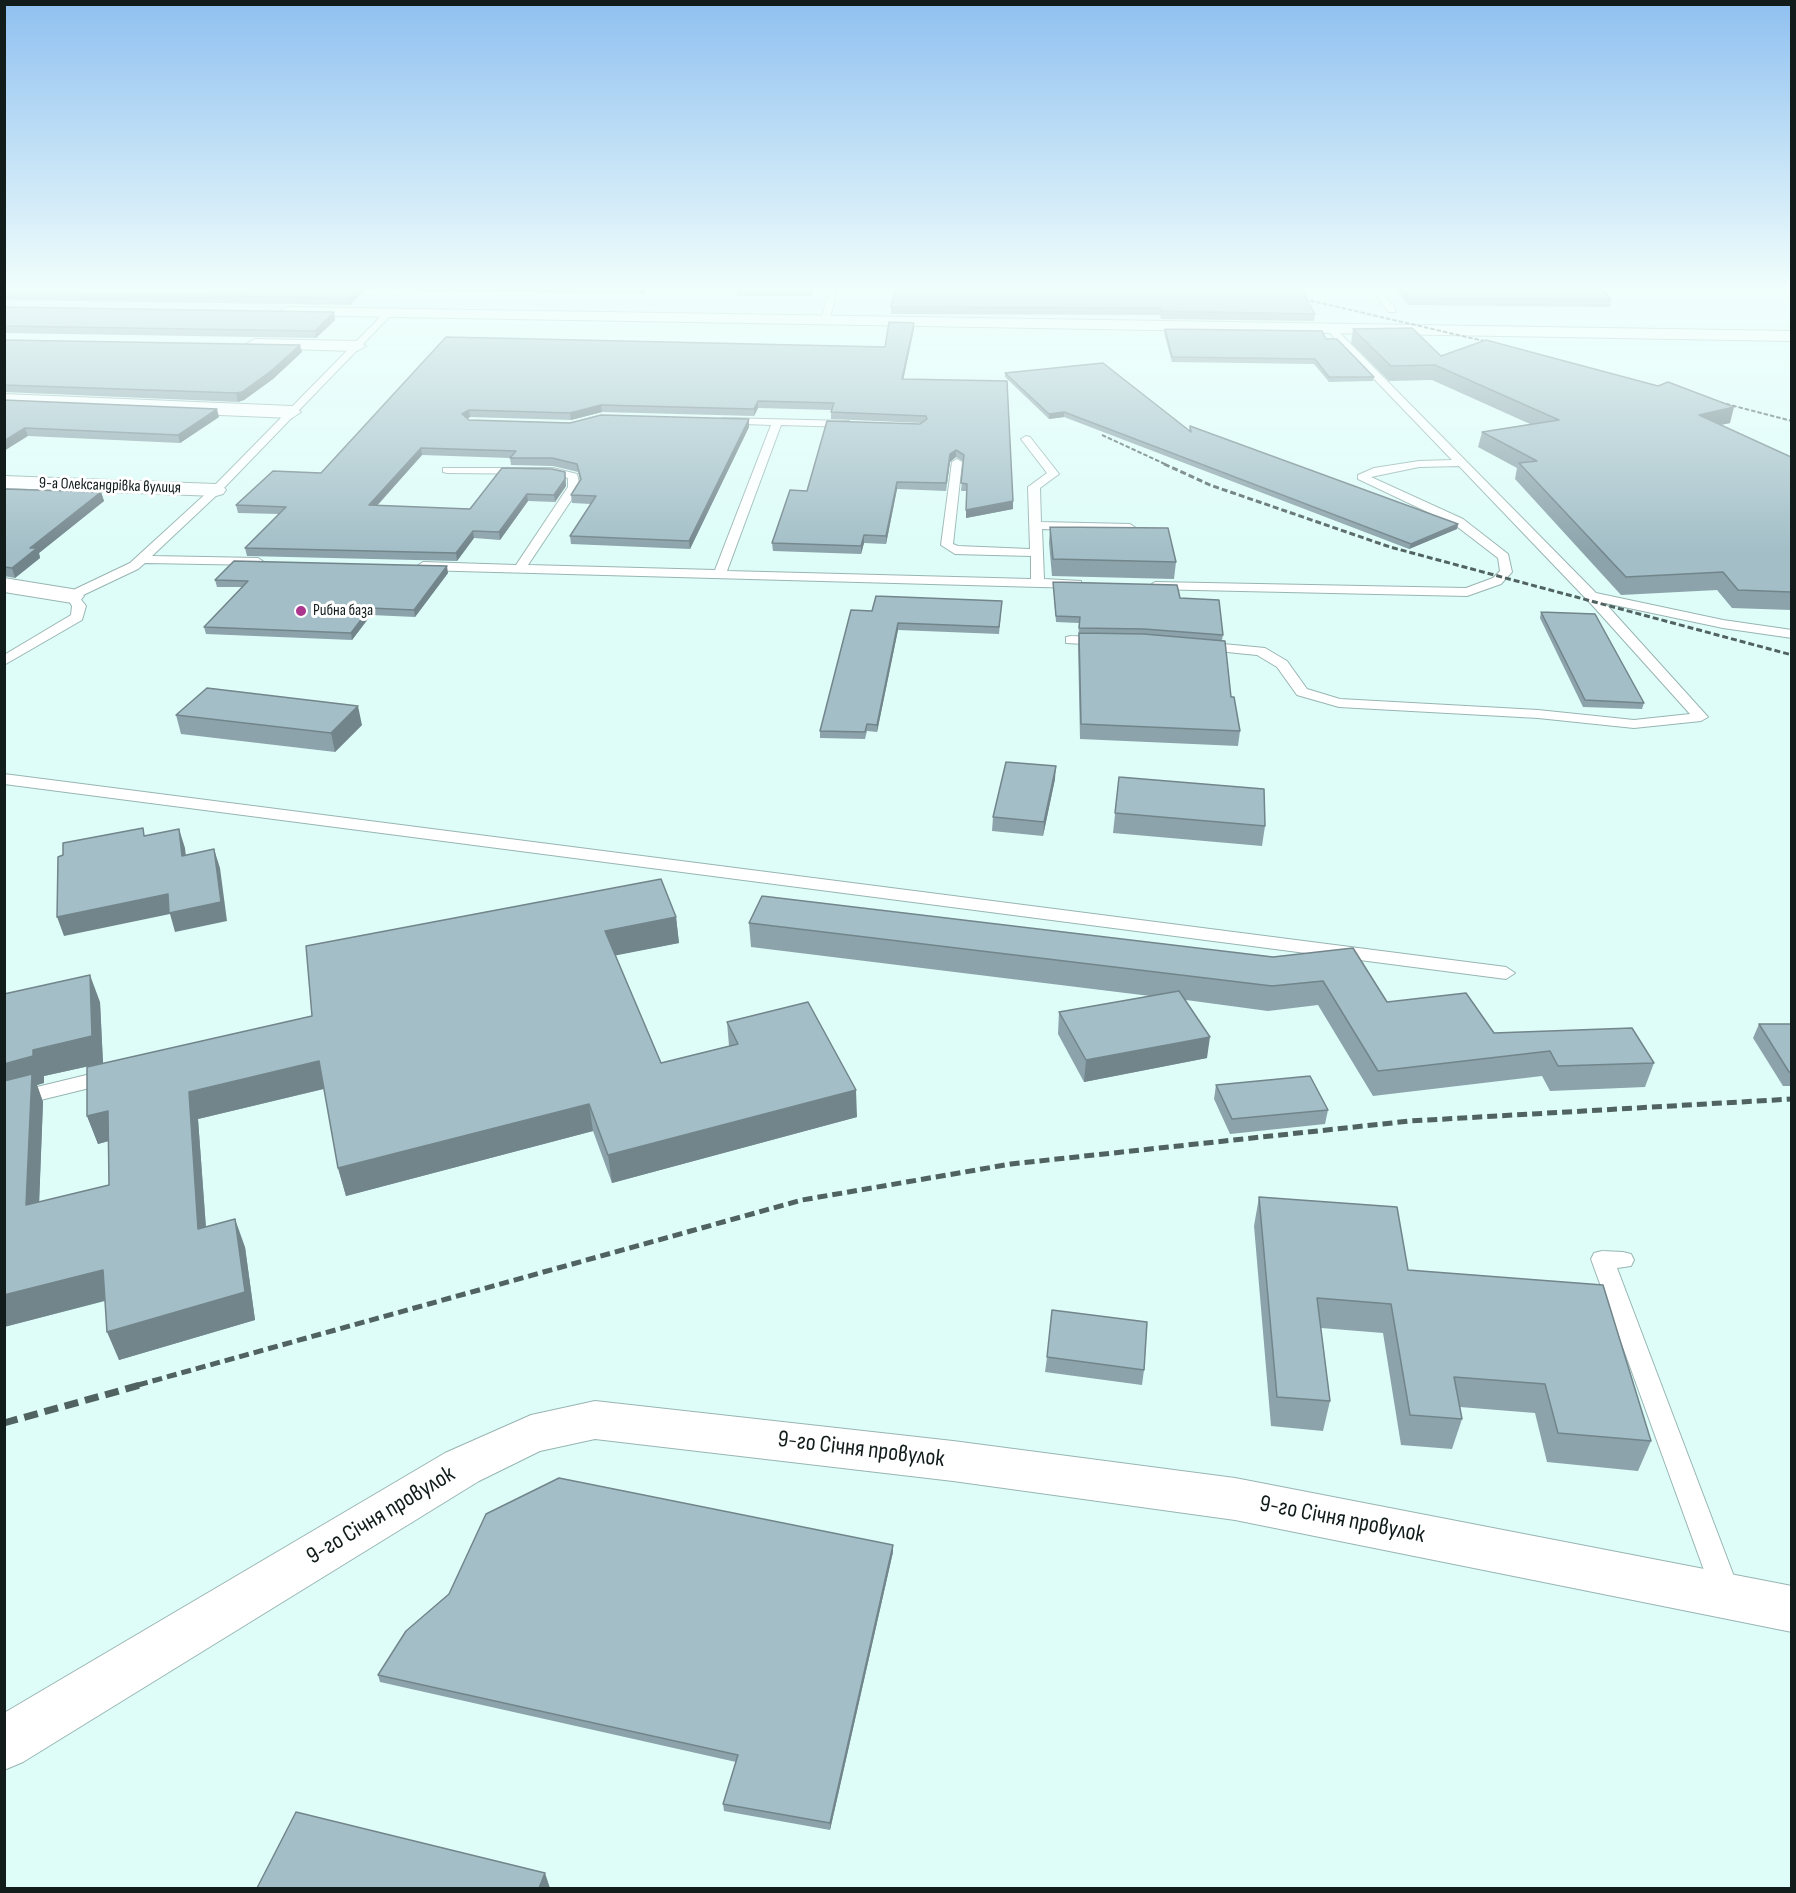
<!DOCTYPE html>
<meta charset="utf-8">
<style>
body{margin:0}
#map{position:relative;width:1796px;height:1893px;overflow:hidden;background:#defdf9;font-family:"Sofia Sans Condensed",sans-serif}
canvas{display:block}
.frame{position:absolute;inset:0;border:6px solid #111c1b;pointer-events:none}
</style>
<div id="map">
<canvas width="1796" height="1893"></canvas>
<div class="frame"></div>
</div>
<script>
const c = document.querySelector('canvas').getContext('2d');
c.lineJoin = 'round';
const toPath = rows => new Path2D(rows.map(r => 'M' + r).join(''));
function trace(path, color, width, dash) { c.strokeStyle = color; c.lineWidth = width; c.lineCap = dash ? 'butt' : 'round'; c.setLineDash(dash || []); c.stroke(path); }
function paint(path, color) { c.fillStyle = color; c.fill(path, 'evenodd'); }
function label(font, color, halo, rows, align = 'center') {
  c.font = font + ' "Sofia Sans Condensed",sans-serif'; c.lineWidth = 6; c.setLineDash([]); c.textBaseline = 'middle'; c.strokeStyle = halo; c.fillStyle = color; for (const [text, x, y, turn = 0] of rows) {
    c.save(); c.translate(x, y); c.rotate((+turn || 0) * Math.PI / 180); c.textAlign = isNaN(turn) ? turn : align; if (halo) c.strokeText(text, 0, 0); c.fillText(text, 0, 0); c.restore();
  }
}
const lane = toPath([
 [830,288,838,288,829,320,825,323,821,320,830,288],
 [1370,288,1378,288,1395,308,1395,312,1389,312,1370,288],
 [385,312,392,314,220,492,152,556,258,558,264,562,262,565,145,563,138,569,79,597,86,606,82,620,4,665,4,655,71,615,72,606,66,596,67,593,130,563,212,488,385,312],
 [1327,326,1333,326,1596,593,1723,620,1792,630,1792,638,1723,628,1605,603,1708,717,1701,721,1634,728,1538,718,1339,707,1297,695,1277,667,1257,655,1197,649,1195,646,1202,642,1265,648,1287,661,1307,689,1340,699,1538,710,1634,720,1690,714,1593,606,1459,466,1419,467,1371,477,1463,519,1508,554,1512,572,1501,584,1467,596,1150,589,1149,586,1155,582,1466,588,1493,578,1500,571,1498,558,1455,525,1358,479,1358,475,1374,468,1419,461,1452,460,1327,330,1327,326],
 [724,418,849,421,854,424,849,427,781,425,727,571,1031,579,1031,556,955,554,941,545,952,462,957,459,962,462,953,544,958,546,1030,549,1028,487,1047,473,1021,439,1026,436,1030,437,1059,474,1040,488,1041,522,1130,524,1136,528,1130,532,1042,529,1044,579,1081,581,1081,587,1076,588,423,570,417,566,423,562,516,565,568,487,568,478,553,474,447,473,443,472,443,468,553,468,577,474,580,487,528,565,715,570,771,425,720,423,720,419,724,418],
 [1071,636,1103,637,1110,641,1103,645,1066,643,1066,637,1071,636],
 [4,774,1506,967,1515,973,1506,979,4,784,4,774],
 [111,1069,118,1071,121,1076,118,1081,4,1109,4,1095,111,1069],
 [1602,1251,1623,1252,1631,1254,1634,1260,1631,1266,1617,1268,1741,1595,1737,1604,1727,1608,1717,1604,1713,1595,1591,1259,1594,1253,1602,1251]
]);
const street = toPath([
 [255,339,357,341,366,346,357,351,249,348,246,344,255,339],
 [4,394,292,406,301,412,292,418,4,406,4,394],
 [4,476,216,484,223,486,226,490,223,494,216,496,4,488,4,476],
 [4,578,72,589,80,591,84,596,80,601,72,603,4,592,4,578]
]);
const secondary = toPath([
 [288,307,1792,331,1792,341,282,315,280,312,282,309,288,307],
 [595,1401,953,1441,1235,1478,1792,1586,1792,1632,1235,1520,953,1481,595,1439,540,1451,479,1481,23,1762,4,1770,4,1713,445,1453,531,1415,595,1401]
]);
const railFar3 = toPath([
 [1291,296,1501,345],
 [1707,399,1792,421],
 [1102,435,1167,465]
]);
const railFar2 = toPath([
 [1164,464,1210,485,1390,547,1792,655]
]);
const railFar1 = toPath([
 [138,1385,802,1200,1011,1164,1410,1121,1792,1099]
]);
const rail = toPath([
 [4,1423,144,1384]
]);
const wall = toPath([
 [4,288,648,288,644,294,365,290,350,305,4,300],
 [814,288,812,296,737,296,737,289],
 [895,288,1315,314,1314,321,1161,319,1160,315,891,314,891,307],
 [1395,288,1602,288,1611,300,1610,307,1408,305],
 [4,307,334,312,335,320,316,338,4,333],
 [914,329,903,379,1013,501,1013,509,966,518,967,491,961,491,964,462,956,457,950,462,946,491,897,489,886,544,864,543,861,554,773,551,772,543,807,491,922,423,831,419,831,410,758,408,754,416,602,412,571,420,470,417,467,419,469,420,749,427,690,549,571,544,570,536,591,504,572,503,571,495,580,481,578,472,553,466,511,465,510,458,422,455,377,506,470,509,565,472,566,486,555,502,528,501,500,540,474,538,457,561,247,556,245,548,279,514,238,513,236,505,321,473,446,337,885,347],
 [1165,329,1326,339,1374,377,1373,381,1329,382,1314,364,1172,362,1164,333],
 [1353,329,1441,356,1730,423,1721,425,1791,457,1791,610,1732,608,1717,590,1621,595,1515,479,1517,468,1478,447,1482,432,1530,424,1432,380,1389,381,1351,343],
 [4,340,302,352,273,379,244,400,238,402,4,392],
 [1005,373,1189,431,1190,426,1458,524,1457,529,1409,549,1064,417,1049,419,1005,377],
 [4,400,219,417,180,443,28,436],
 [4,489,101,492,104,501,39,553,40,558,15,578,4,576],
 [1050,527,1176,562,1174,579,1052,576,1049,543],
 [448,573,415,617,371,615,352,640,206,634,204,627,242,587,217,587,215,580],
 [1053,582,1180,598,1223,635,1222,640,1231,697,1240,731,1238,746,1080,739,1078,646,1079,623,1056,622],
 [1002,601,999,634,898,630,877,732,867,731,865,739,820,738,820,731,872,611],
 [1541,612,1644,703,1642,709,1583,707,1540,618],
 [176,715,362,725,335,752,181,734],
 [1119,777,1265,826,1262,846,1113,833],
 [1055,779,1043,836,992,831,993,817],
 [676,917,679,943,615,955,661,1063,729,1046,727,1022,857,1117,612,1183,593,1131,346,1196,338,1168,324,1089,198,1119,206,1227,245,1247,255,1320,119,1360,105,1301,4,1327,4,994,100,1002,103,1063,44,1076,44,1083,37,1085,43,1102,39,1202,109,1185,109,1141,98,1144,87,1116,312,1016],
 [749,923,1273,957,1387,1002,1494,1033,1654,1063,1645,1087,1550,1091,1542,1076,1373,1096,1318,1005,1268,1011,1186,1000,1207,1058,1084,1082,1058,1034,1059,1012,1150,996,751,947],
 [1759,1024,1791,1024,1791,1086,1783,1086,1753,1038],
 [1216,1085,1328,1110,1325,1124,1230,1134,1214,1099],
 [1259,1197,1408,1270,1651,1441,1638,1471,1547,1462,1535,1413,1460,1407,1462,1419,1452,1449,1401,1445,1383,1333,1321,1328,1330,1401,1323,1431,1271,1426,1254,1226],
 [1047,1357,1144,1370,1142,1385,1045,1372],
 [893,1552,830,1830,724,1811,723,1804,736,1762,380,1682,378,1675]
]);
const shadedWall = toPath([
 [359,288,365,288,365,290,350,305,348,298],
 [644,288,648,288,644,294],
 [334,312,335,320,316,338,315,331],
 [914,323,914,329,902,386,902,379],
 [300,345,302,352,273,379,244,400,238,402,236,393],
 [758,401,758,408,754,416,754,409],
 [601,405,602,412,571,420,570,413],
 [1734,407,1730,423,1695,430,1699,415],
 [217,409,219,417,180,443,178,435],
 [469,410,470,417,463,421,462,414],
 [1064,412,1064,417,1049,419,1049,414],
 [749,419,749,427,690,549,689,541],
 [25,428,28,436,4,451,4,441],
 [421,448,422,455,370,513,369,505],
 [956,450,956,457,950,462,946,491,950,454],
 [565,472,566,486,555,502,554,495],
 [897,482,897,489,886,544,886,536],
 [101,492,104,501,39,553,40,558,15,578,12,568,30,548],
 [527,494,528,501,500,540,499,532],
 [1013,501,1013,509,966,518,966,510],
 [1458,524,1457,529,1409,549,1411,544],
 [473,531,474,538,457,561,456,553],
 [864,535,864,543,861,554,861,546],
 [447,566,448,573,415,617,414,610],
 [370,608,371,615,352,640,351,633],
 [898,623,898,630,877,732,877,725],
 [358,706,362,725,335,752,331,733],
 [1056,766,1055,779,1043,836,1044,822],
 [179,829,185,848,188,874,182,856],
 [214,849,220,868,227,921,175,932,170,914,64,936,57,917],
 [676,917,679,943,608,957,605,931],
 [90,975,100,1002,103,1063,44,1076,44,1083,37,1085,43,1102,38,1233,26,1205,4,1094,4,1064,33,1050],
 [1210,1037,1207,1058,1084,1082,1086,1060],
 [319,1061,327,1088,198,1119,208,1257,198,1229,189,1092],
 [856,1090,857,1117,612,1183,608,1155],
 [589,1104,593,1131,346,1196,338,1168],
 [108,1111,119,1138,98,1144,87,1116],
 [235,1219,245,1247,255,1320,119,1360,107,1332],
 [103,1270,115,1298,4,1327,4,1295],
 [893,1545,893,1552,830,1830,830,1823],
 [545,1873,550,1888,539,1888]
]);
const building = toPath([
 [4,288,359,288,348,298,4,293,4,288],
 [737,288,812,288,812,289,737,289,737,288],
 [895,288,1301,288,1315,314,1161,311,1160,308,891,307,895,288],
 [1401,288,1602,288,1611,300,1409,298,1401,288],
 [4,307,334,312,315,331,4,326,4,307],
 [889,322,914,323,902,379,1007,381,1013,501,966,510,967,484,961,483,964,455,956,450,950,454,946,483,897,482,886,536,864,535,861,546,772,543,790,490,807,491,827,421,920,424,927,419,926,416,831,412,834,403,758,401,754,409,601,405,570,413,469,410,462,414,469,420,570,423,601,415,749,419,689,541,570,536,596,496,571,495,581,479,577,464,552,458,510,458,516,451,421,448,369,505,470,509,502,468,552,469,565,472,565,479,554,495,527,494,499,532,473,531,456,553,245,548,286,507,236,505,273,471,321,473,446,337,885,347,889,322],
 [1412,328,1441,356,1486,340,1658,386,1668,382,1734,407,1699,415,1791,457,1791,592,1738,590,1723,572,1626,577,1519,463,1537,461,1482,432,1559,420,1435,365,1391,366,1353,329,1412,328],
 [1165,329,1322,331,1326,339,1337,339,1374,377,1329,377,1315,359,1172,357,1165,329],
 [4,340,300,345,271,371,242,392,236,393,4,385,4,340],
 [1103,363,1191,432,1190,426,1458,524,1411,544,1064,412,1049,414,1005,373,1103,363],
 [4,400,217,409,178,435,25,428,4,441,4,400],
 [4,489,101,492,30,548,37,548,12,568,4,567,4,489],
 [1050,527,1168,528,1176,562,1053,559,1050,527],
 [234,561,447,566,414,610,370,608,351,633,204,627,248,581,215,580,234,561],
 [1053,582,1177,585,1180,598,1219,600,1223,635,1144,629,1079,628,1080,617,1056,616,1053,582],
 [876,596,1002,601,999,627,898,623,877,725,867,724,865,732,820,731,851,610,872,611,876,596],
 [1541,612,1595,614,1644,703,1585,700,1541,612],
 [1079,633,1144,634,1225,641,1231,697,1234,697,1240,731,1081,724,1079,633],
 [207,688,358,706,331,733,176,715,207,688],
 [1006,762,1056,766,1044,822,993,817,1006,762],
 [1119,777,1264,789,1265,826,1115,813,1119,777],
 [143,828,144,836,179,829,182,856,214,849,221,902,169,913,168,894,57,917,58,857,63,855,63,843,143,828],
 [661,879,676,917,605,931,661,1063,738,1044,727,1022,808,1002,856,1090,608,1155,589,1104,338,1168,319,1061,189,1092,198,1229,235,1219,245,1292,107,1332,103,1270,4,1295,4,1081,32,1074,26,1205,109,1185,108,1111,87,1116,87,1067,312,1016,306,946,661,879],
 [762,896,1273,957,1353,948,1387,1002,1466,993,1494,1033,1632,1028,1654,1063,1558,1066,1550,1051,1378,1071,1323,981,1272,986,749,923,762,896],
 [90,975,92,1036,33,1050,33,1056,4,1064,4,994,90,975],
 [1179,991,1210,1037,1086,1060,1059,1012,1179,991],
 [1759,1024,1791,1024,1791,1072,1789,1072,1759,1024],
 [1310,1076,1328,1110,1232,1119,1216,1085,1310,1076],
 [1259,1197,1397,1207,1408,1270,1603,1285,1651,1441,1558,1433,1545,1384,1454,1377,1462,1419,1410,1415,1391,1304,1317,1298,1330,1401,1277,1397,1259,1197],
 [1052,1310,1147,1322,1144,1370,1047,1357,1052,1310],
 [559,1478,893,1545,830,1823,723,1804,738,1755,378,1675,406,1631,449,1594,486,1514,559,1478],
 [296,1812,545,1873,539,1888,257,1888,296,1812]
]);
const markers = [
 [301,611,6,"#ac368d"]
];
const farStreetnames = [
 ["9-а Олександрівка вулиця",110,486,2]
];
const farPoinames = [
 ["Рибна база",313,611]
];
const nearStreetnames = [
 ["9-го Січня провулок",861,1450,7],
 ["9-го Січня провулок",381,1516,-31],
 ["9-го Січня провулок",1342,1520,11]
];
trace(lane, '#98b5b2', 2);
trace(street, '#98b5b2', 2);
trace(secondary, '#98b5b2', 2);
paint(lane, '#fff');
paint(street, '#fff');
paint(secondary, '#fff');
trace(railFar3, '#516361', 2, [4.5, 2]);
trace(railFar2, '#516361', 3, [6, 3]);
trace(railFar1, '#516361', 5, [10, 5]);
trace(rail, '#516361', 7, [14, 7]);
paint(wall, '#8ca3ab');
paint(shadedWall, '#72858b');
paint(building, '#a3bec7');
trace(building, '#72858b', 1.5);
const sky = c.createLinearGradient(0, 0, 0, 553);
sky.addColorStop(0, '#8fc0f0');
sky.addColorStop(0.52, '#f0fefc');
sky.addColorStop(1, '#f0fefc00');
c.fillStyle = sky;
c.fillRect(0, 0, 1796, 553);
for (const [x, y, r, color] of markers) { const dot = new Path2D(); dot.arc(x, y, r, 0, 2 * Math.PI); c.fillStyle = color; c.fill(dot); trace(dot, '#fff', 2); }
label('16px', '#111c1b', '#fff', farStreetnames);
label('16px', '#111c1b', '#fff', farPoinames, 'left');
label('24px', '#111c1b', '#fff', nearStreetnames);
</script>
